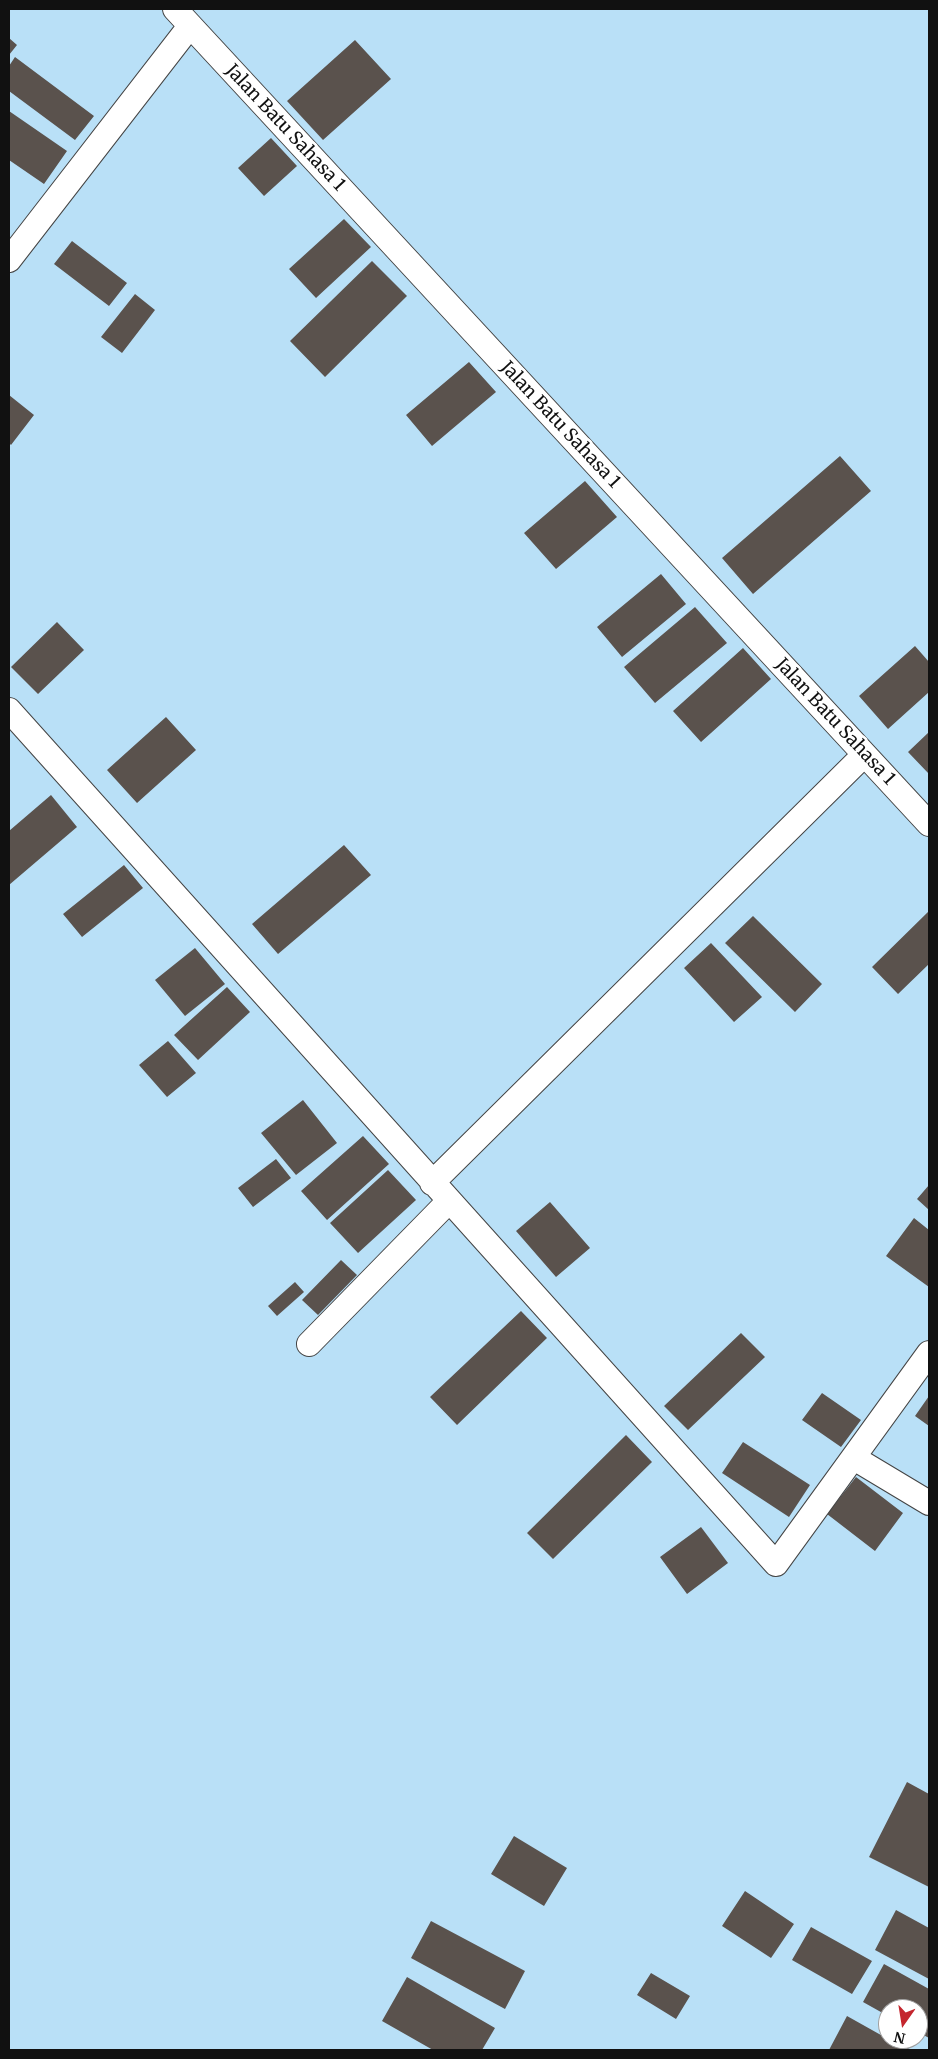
<!DOCTYPE html>
<style>
body{margin:0}
#map{position:relative;width:938px;height:2059px;overflow:hidden;background:#fffdf5;font-family:Merriweather,serif}
canvas{display:block}
.frame{position:absolute;inset:0;border:10px solid #111;pointer-events:none}
.north{position:absolute;left:878px;top:1999px;width:50px;height:50px;box-sizing:border-box;background:#fff;border:1px solid #a0a0a0;border-radius:50%;rotate:193deg;font-size:14px;font-weight:700;line-height:20px;text-align:center;color:#111}
.north::after{content:'';display:block;margin:auto;width:18px;height:22px;background:#c4262e;clip-path:polygon(50% 0,100% 100%,50% 72%,0 100%)}
</style>
<div id="map">
<canvas width="938" height="2059"></canvas>
<div class="frame"></div>
<div class="north">N</div>
</div>
<script>
const c = document.querySelector('canvas').getContext('2d');
c.lineJoin = 'round';
function paint(path, color) { c.fillStyle = color; c.fill(path, 'evenodd'); }
const toPath = rows => new Path2D(rows.map(r => 'M' + r).join(''));
function trace(path, color, width, dash) { c.strokeStyle = color; c.lineWidth = width; c.lineCap = dash ? 'butt' : 'round'; c.setLineDash(dash || []); c.stroke(path); }
function label(font, color, halo, rows, align = 'center') {
  c.font = font + ' Merriweather,serif'; c.lineWidth = 5; c.setLineDash([]); c.textBaseline = 'middle'; c.strokeStyle = halo; c.fillStyle = color; for (const [text, x, y, turn = 0] of rows) {
    c.save(); c.translate(x, y); c.rotate((+turn || 0) * Math.PI / 180); c.textAlign = isNaN(turn) ? turn : align; if (halo) c.strokeText(text, 0, 0); c.fillText(text, 0, 0); c.restore();
  }
}
const water = toPath([
 [9,9,929,9,929,2050,9,2050,9,9],
 [888,2009,918,2009,918,2039,888,2039,888,2009]
]);
const building = toPath([
 [9,38,17,45,9,55],
 [355,40,391,79,323,140,287,101],
 [15,57,94,116,75,140,9,91,9,66],
 [9,111,67,151,44,184,9,160],
 [271,138,297,166,264,196,238,168],
 [344,219,371,247,316,298,289,269],
 [72,241,127,283,109,306,54,264],
 [372,261,407,296,325,377,290,341],
 [135,294,155,310,122,353,101,337],
 [469,362,496,392,432,446,406,415],
 [9,395,34,415,11,445,9,443],
 [840,456,871,491,753,594,722,558],
 [585,481,617,517,556,569,524,533],
 [661,574,686,604,622,657,597,627],
 [695,607,727,643,655,703,624,667],
 [57,622,84,650,38,694,11,667],
 [915,646,929,662,929,692,888,729,859,696],
 [743,648,771,679,701,742,673,711],
 [166,717,196,750,137,803,107,770],
 [929,732,929,774,908,752],
 [51,795,77,827,9,885,9,831],
 [344,845,371,875,278,954,252,924],
 [124,865,143,888,82,937,63,914],
 [929,911,929,964,898,994,872,967],
 [753,916,822,984,795,1012,725,943],
 [711,943,762,997,734,1022,684,968],
 [195,948,225,984,185,1016,155,980],
 [227,987,250,1012,198,1060,174,1035],
 [168,1041,196,1073,167,1097,139,1065],
 [303,1100,337,1143,296,1175,261,1133],
 [363,1136,389,1164,327,1220,301,1191],
 [276,1159,291,1178,253,1207,238,1188],
 [388,1170,416,1200,358,1253,330,1223],
 [929,1185,929,1210,917,1199],
 [550,1202,590,1248,556,1277,516,1231],
 [914,1218,929,1230,929,1287,886,1256],
 [341,1260,357,1275,318,1315,302,1300],
 [295,1282,304,1292,277,1316,268,1306],
 [521,1311,547,1338,457,1425,430,1397],
 [741,1333,765,1357,688,1430,664,1406],
 [822,1393,861,1420,841,1447,802,1420],
 [929,1396,929,1426,915,1416],
 [626,1435,652,1462,553,1559,527,1533],
 [743,1442,810,1485,789,1517,722,1473],
 [856,1477,903,1513,875,1551,827,1514],
 [701,1527,728,1563,687,1594,660,1557],
 [907,1782,929,1794,929,1887,869,1857],
 [514,1836,567,1868,544,1906,491,1874],
 [745,1891,794,1924,771,1958,722,1926],
 [896,1910,929,1928,929,1979,875,1950],
 [431,1921,525,1971,505,2009,411,1958],
 [811,1927,872,1961,852,1994,792,1960],
 [884,1964,929,1989,929,2038,918,2032,918,2009,888,2009,888,2016,863,2002],
 [651,1973,690,1996,676,2019,637,1995],
 [407,1977,495,2028,482,2050,433,2050,382,2021],
 [847,2016,888,2039,912,2050,829,2050]
]);
const minor = toPath([
 [175,9,929,824],
 [9,260,190,26],
 [9,710,776,1564,929,1353],
 [432,1183,864,755],
 [309,1344,449,1201],
 [854,1458,929,1503]
]);
const streetNames = [
 ["Jalan Batu Sahasa 1",285,128,47],
 ["Jalan Batu Sahasa 1",560,425,47],
 ["Jalan Batu Sahasa 1",835,722,47]
];
paint(water, '#b9e0f7');
trace(water, '#3f96cf', 1);
paint(building, '#5a524d');
trace(minor, '#444', 26);
trace(minor, '#fff', 24);
label('18px', '#111', '#fff', streetNames);
</script>
